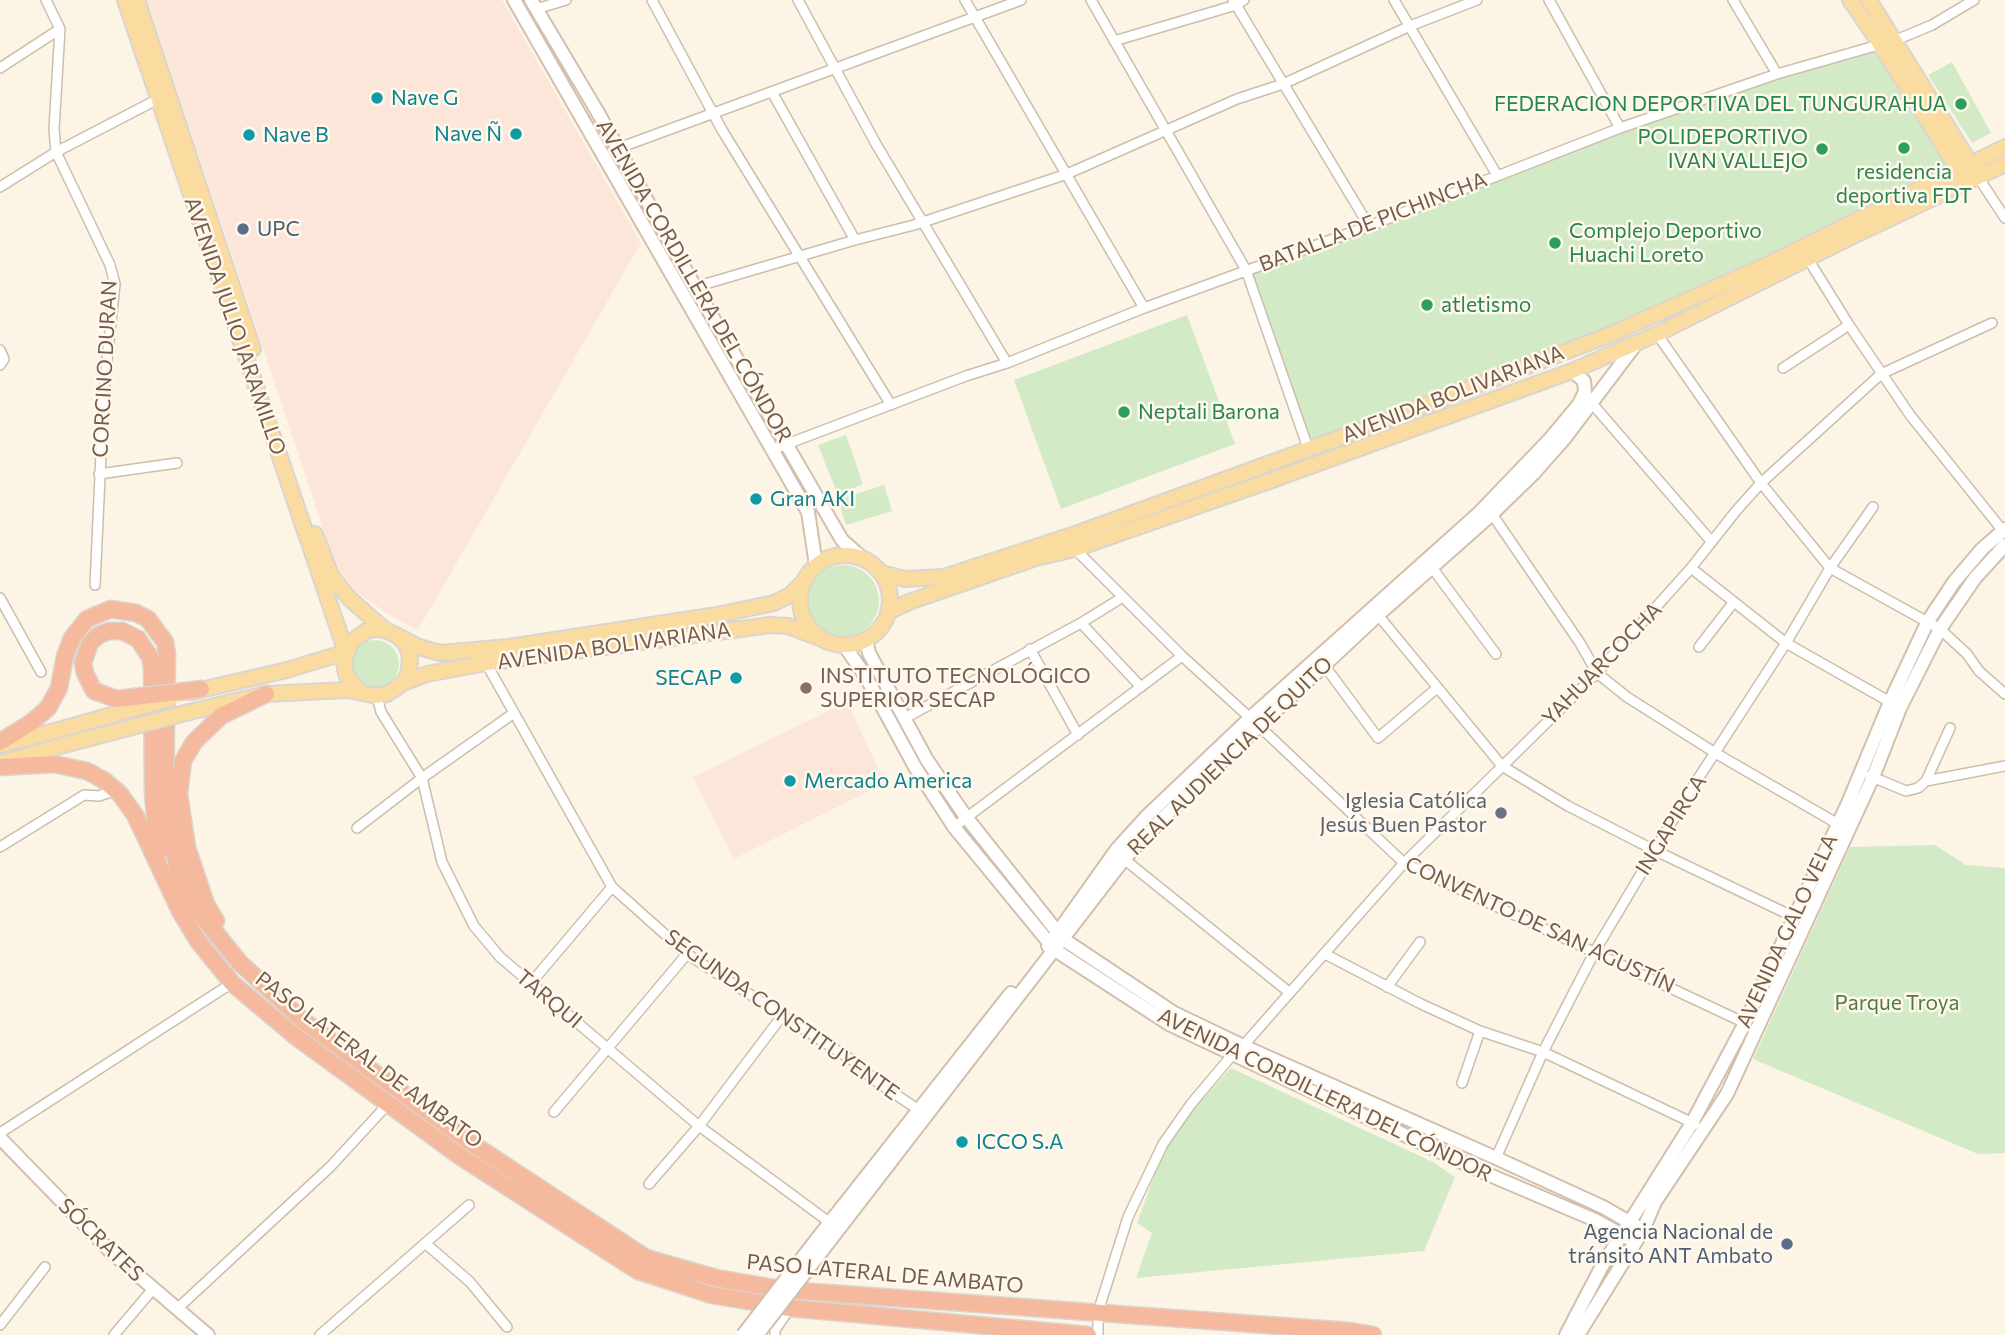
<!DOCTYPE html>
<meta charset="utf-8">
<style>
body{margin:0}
canvas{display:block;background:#fcf5e6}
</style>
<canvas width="2005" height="1335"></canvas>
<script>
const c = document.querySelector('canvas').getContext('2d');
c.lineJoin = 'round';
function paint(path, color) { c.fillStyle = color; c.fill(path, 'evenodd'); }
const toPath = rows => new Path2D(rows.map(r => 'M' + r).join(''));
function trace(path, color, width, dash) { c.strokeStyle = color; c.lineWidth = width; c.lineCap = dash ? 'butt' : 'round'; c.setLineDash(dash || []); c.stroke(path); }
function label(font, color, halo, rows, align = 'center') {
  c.font = font + ' Commissioner,sans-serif'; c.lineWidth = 5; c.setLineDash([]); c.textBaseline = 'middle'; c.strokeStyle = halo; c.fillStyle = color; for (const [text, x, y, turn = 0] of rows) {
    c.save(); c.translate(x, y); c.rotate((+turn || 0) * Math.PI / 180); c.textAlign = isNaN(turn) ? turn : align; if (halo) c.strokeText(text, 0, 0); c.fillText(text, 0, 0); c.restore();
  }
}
const commercial = toPath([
 [137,0,502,0,641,243,418,630,389,615,358,593,341,572,328,543,149,6,139,8],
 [847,702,885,783,734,859,693,777]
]);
const green = toPath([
 [1880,44,1957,169,1598,331,1303,442,1247,269,1612,132],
 [1952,62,1991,133,1972,143,1928,75],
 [1187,315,1235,444,1061,509,1014,380],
 [846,435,863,484,838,495,818,445],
 [884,485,892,511,846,525,838,500],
 '807 601a36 36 0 1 1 72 0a36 36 0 1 1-72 0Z',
 '351 664a24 24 0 1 1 48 0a24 24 0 1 1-48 0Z',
 [1935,845,1966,865,2005,868,2005,1153,1978,1154,1753,1059,1850,847],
 [1231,1068,1433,1162,1455,1177,1424,1251,1136,1278,1152,1233,1137,1223,1169,1136]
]);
const street = toPath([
 [46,0,60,29,54,129,56,152,110,265,115,284,104,389,95,585],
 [652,0,722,130,891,405],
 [798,0,876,144,1007,363],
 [965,0,1144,308],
 [1091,0,1246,270,1308,448],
 [1233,0,1369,226],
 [1394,0,1497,175],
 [1549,0,1620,128],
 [1733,0,1777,74],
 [536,9,566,0],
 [1114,41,1236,5,1244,0],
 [0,68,60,29],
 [772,92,855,240],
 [616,149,1021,0],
 [1978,177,2005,218],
 [0,187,56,152,158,99],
 [1808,259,1849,325,1910,415,2003,531],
 [695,287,855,240,914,225,1067,174,1237,99,1283,84,1410,26,1477,0],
 [1657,334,1761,483,1830,568,1940,629,1967,654,1979,671,2005,694],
 [0,350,4,359,0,365],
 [1783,368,1849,325],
 [1589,400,1711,541],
 [774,449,966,376,1007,363,1144,308,1369,226,1620,128,1777,74,1896,40,1932,25,1974,0],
 [99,474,177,463],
 [1492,514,1580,643,1597,673,1627,697,1717,754,1838,824],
 [1075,549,1182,656,1259,726,1404,863,1745,1023],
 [1691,568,1786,643,1890,702],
 [1433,569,1496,654],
 [0,598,41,672],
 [1378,615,1502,766,1568,806,1654,850,1794,917],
 [1081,623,1141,687],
 [1699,647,1733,603],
 [1030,649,1078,735],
 [486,663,612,887,687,954,858,1064,873,1079,923,1113],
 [1324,665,1378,738,1437,688],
 [377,696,381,712,422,778,442,862,474,926,500,957,699,1126,829,1222],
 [905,718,1081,623,1123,597],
 [1870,776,1906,791,1918,788,1926,781,2005,766],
 [1926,781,1950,728],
 [954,827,1182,656],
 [357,828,422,778,514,713],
 [0,847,84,795,99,796,116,790],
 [1124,859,1290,993],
 [1325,954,1421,1004,1480,1031,1543,1052,1695,1124],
 [531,983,612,887],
 [1387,987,1420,942],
 [1243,1046,1404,863,1597,673,1691,568,1736,511,1761,483,1881,374,1992,323],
 [1462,1083,1480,1031],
 [554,1112,687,954],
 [0,1133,232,983],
 [1496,1158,1543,1052,1595,951,1692,788,1786,643,1830,568,1873,507],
 [649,1184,699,1126,782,1016],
 [425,1243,470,1282,507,1327],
 [178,1308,330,1167,388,1104],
 [0,1325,45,1267],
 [114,1335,153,1289],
 [320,1335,469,1205],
 [775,1335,775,1330,790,1308],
 [1098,1335,1098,1312,1128,1217,1163,1144,1191,1104,1233,1054]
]);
const secondary = toPath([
 [514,0,808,512,816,565],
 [531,0,597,111,695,287,842,540,861,557],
 [866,640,869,653,927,760,966,817,1063,939,1174,1013,1243,1046,1496,1158,1603,1207,1643,1230],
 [844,645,866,677,915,767,954,827,1055,950,1169,1024,1485,1173,1595,1220,1635,1242],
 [1048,946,1117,849,1148,815,1250,718,1479,513,1549,440,1579,404,1585,392,1584,381,1572,371],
 [0,1138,112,1253,208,1335],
 [820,1235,1011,993],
 [828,1243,1124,859,1162,819,1226,757,1378,615,1492,514,1534,473,1565,438,1636,344],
 [1566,1335,1602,1266,1692,1123,1745,1023,1848,803,1890,702,1928,621,1954,582,1982,549,2005,529],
 [1578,1335,1643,1230,1655,1202,1727,1094,1873,777,1900,708,1940,629,1975,578,2005,545]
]);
const primary = toPath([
 [125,0,346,652],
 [137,0,253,349],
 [1850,0,1880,44,1962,176],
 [1869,0,1975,171],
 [315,534,332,577,350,599,385,630],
 '800 600a45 45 0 1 1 90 0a45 45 0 1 1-90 0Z',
 [881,573,905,579,944,577,1078,533,1358,431,1609,335,1764,266,2005,147],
 [888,612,909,602,1036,558,1075,549,1278,478,1572,371,1657,334,1849,238,2005,164],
 [396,635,419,647,440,653,509,647,717,615,774,603,790,595,803,582],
 [403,683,427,674,486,663,770,625,788,626,825,640],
 [192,692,287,670,346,652],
 [189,712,266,694,348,690,377,696,387,694,403,683,408,674,410,663,409,652,404,642,396,635,385,630,375,629,366,631,350,643,344,663,346,674,352,683,360,691],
 [0,745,55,731],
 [1,763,60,746]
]);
const highway = toPath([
 [94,691,85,673,83,663,90,643,99,635,109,631,122,631,138,639,150,657,152,668,153,792,158,854],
 [186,691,201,689],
 [0,742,32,722,48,708,59,688,65,656,72,638,87,619,111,609,136,613,148,619,165,642,167,654,165,799,169,827,179,875,198,911,240,963,305,1022,471,1143,646,1258,716,1278,786,1290,1350,1331,1373,1335],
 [0,767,54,764,87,771,105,781,120,794,135,815,180,911,198,941,232,983,295,1036,461,1157,638,1271,712,1295,790,1308,1088,1335],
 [216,921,206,904,187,847,179,794,183,761,194,742,221,716,266,694]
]);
const secondaryBridge = toPath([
 [743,1335,820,1235],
 [757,1335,828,1243]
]);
const primaryBridge = toPath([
 [55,731,172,698],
 [60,746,189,712]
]);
const highwayBridge = toPath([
 [94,691,117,699,186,691]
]);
const markers = [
 [377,98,7,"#0f9aa8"],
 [1961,104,7,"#2e9e5b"],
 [516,134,7,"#0f9aa8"],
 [249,135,7,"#0f9aa8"],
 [1904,148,7,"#2e9e5b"],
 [1822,149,7,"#2e9e5b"],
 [243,229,7,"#5c6f8a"],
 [1555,243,7,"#2e9e5b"],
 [1427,305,7,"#2e9e5b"],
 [1124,412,7,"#2e9e5b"],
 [756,499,7,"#0f9aa8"],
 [736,678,7,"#0f9aa8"],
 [806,688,7,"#8d6e63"],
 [790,781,7,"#0f9aa8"],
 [1501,813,7,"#6b7280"],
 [962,1142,7,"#0f9aa8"],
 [1787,1244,7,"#5c6f8a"]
];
const cultureNames = [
 ["Nave G",391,98],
 ["Nave Ñ",502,134,"right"],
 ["Nave B",263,135],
 ["Gran AKI",770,499],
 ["SECAP",722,678,"right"],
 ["Mercado America",804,781],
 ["ICCO S.A",976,1142]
];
const leisureNames = [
 ["FEDERACION DEPORTIVA DEL TUNGURAHUA",1947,104,"right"],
 ["POLIDEPORTIVO",1808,137,"right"],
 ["IVAN VALLEJO",1808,161,"right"],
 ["residencia",1904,172,"center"],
 ["deportiva FDT",1904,196,"center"],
 ["Complejo Deportivo",1569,231],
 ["Huachi Loreto",1569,255],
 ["atletismo",1441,305],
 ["Neptali Barona",1138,412]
];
const streetNames = [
 ["BATALLA DE PICHINCHA",1373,222,-21],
 ["AVENIDA CORDILLERA DEL CÓNDOR",694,281,60],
 ["AVENIDA JULIO JARAMILLO",235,326,71],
 ["CORCINO DURAN",105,369,-87],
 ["AVENIDA BOLIVARIANA",1453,394,-21],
 ["AVENIDA BOLIVARIANA",614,646,-8],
 ["YAHUARCOCHA",1602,664,-46],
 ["REAL AUDIENCIA DE QUITO",1230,756,-44],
 ["INGAPIRCA",1671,825,-58],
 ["CONVENTO DE SAN AGUSTÍN",1540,925,25],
 ["AVENIDA GALO VELA",1787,931,-65],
 ["TARQUI",549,999,40],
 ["SEGUNDA CONSTITUYENTE",782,1015,35],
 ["PASO LATERAL DE AMBATO",369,1060,37],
 ["AVENIDA CORDILLERA DEL CÓNDOR",1325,1095,26],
 ["SÓCRATES",101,1240,44],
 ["PASO LATERAL DE AMBATO",885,1274,5]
];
const serviceNames = [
 ["UPC",257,229],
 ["Agencia Nacional de",1773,1232,"right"],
 ["tránsito ANT Ambato",1773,1256,"right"]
];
const educationNames = [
 ["INSTITUTO TECNOLÓGICO",820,676],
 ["SUPERIOR SECAP",820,700]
];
const worshipNames = [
 ["Iglesia Católica",1487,801],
 ["Jesús Buen Pastor",1487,825]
];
const parkNames = [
 ["Parque Troya",1897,1003]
];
paint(commercial, '#fce6da');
paint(green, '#d2eac5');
trace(street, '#cebdad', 12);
trace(secondary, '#d3bfad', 16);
trace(primary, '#dbd5d0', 18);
trace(highway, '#dbd5d0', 19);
trace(street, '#fff', 9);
trace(secondary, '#fff', 12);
trace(primary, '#fadca0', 14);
trace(highway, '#f5b99e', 16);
trace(secondaryBridge, '#d3bfad', 16, []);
trace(primaryBridge, '#dbd5d0', 18, []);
trace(highwayBridge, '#dbd5d0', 19, []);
trace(secondaryBridge, '#fff', 12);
trace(primaryBridge, '#fadca0', 14);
trace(highwayBridge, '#f5b99e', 16);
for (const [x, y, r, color] of markers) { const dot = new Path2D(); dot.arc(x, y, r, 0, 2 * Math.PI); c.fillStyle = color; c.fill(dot); trace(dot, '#fff8ed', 2.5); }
label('21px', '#0d838f', '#fff8ed', cultureNames, 'left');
label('21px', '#27864d', '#fff8ed', leisureNames, 'left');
label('21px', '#765c4b', '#fff8ed', streetNames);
label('21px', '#4e5e75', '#fff8ed', serviceNames, 'left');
label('21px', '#785e54', '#fff8ed', educationNames, 'left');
label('21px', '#5b616d', '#fff8ed', worshipNames, 'right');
label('21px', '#517b43', '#fff8ed', parkNames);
</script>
